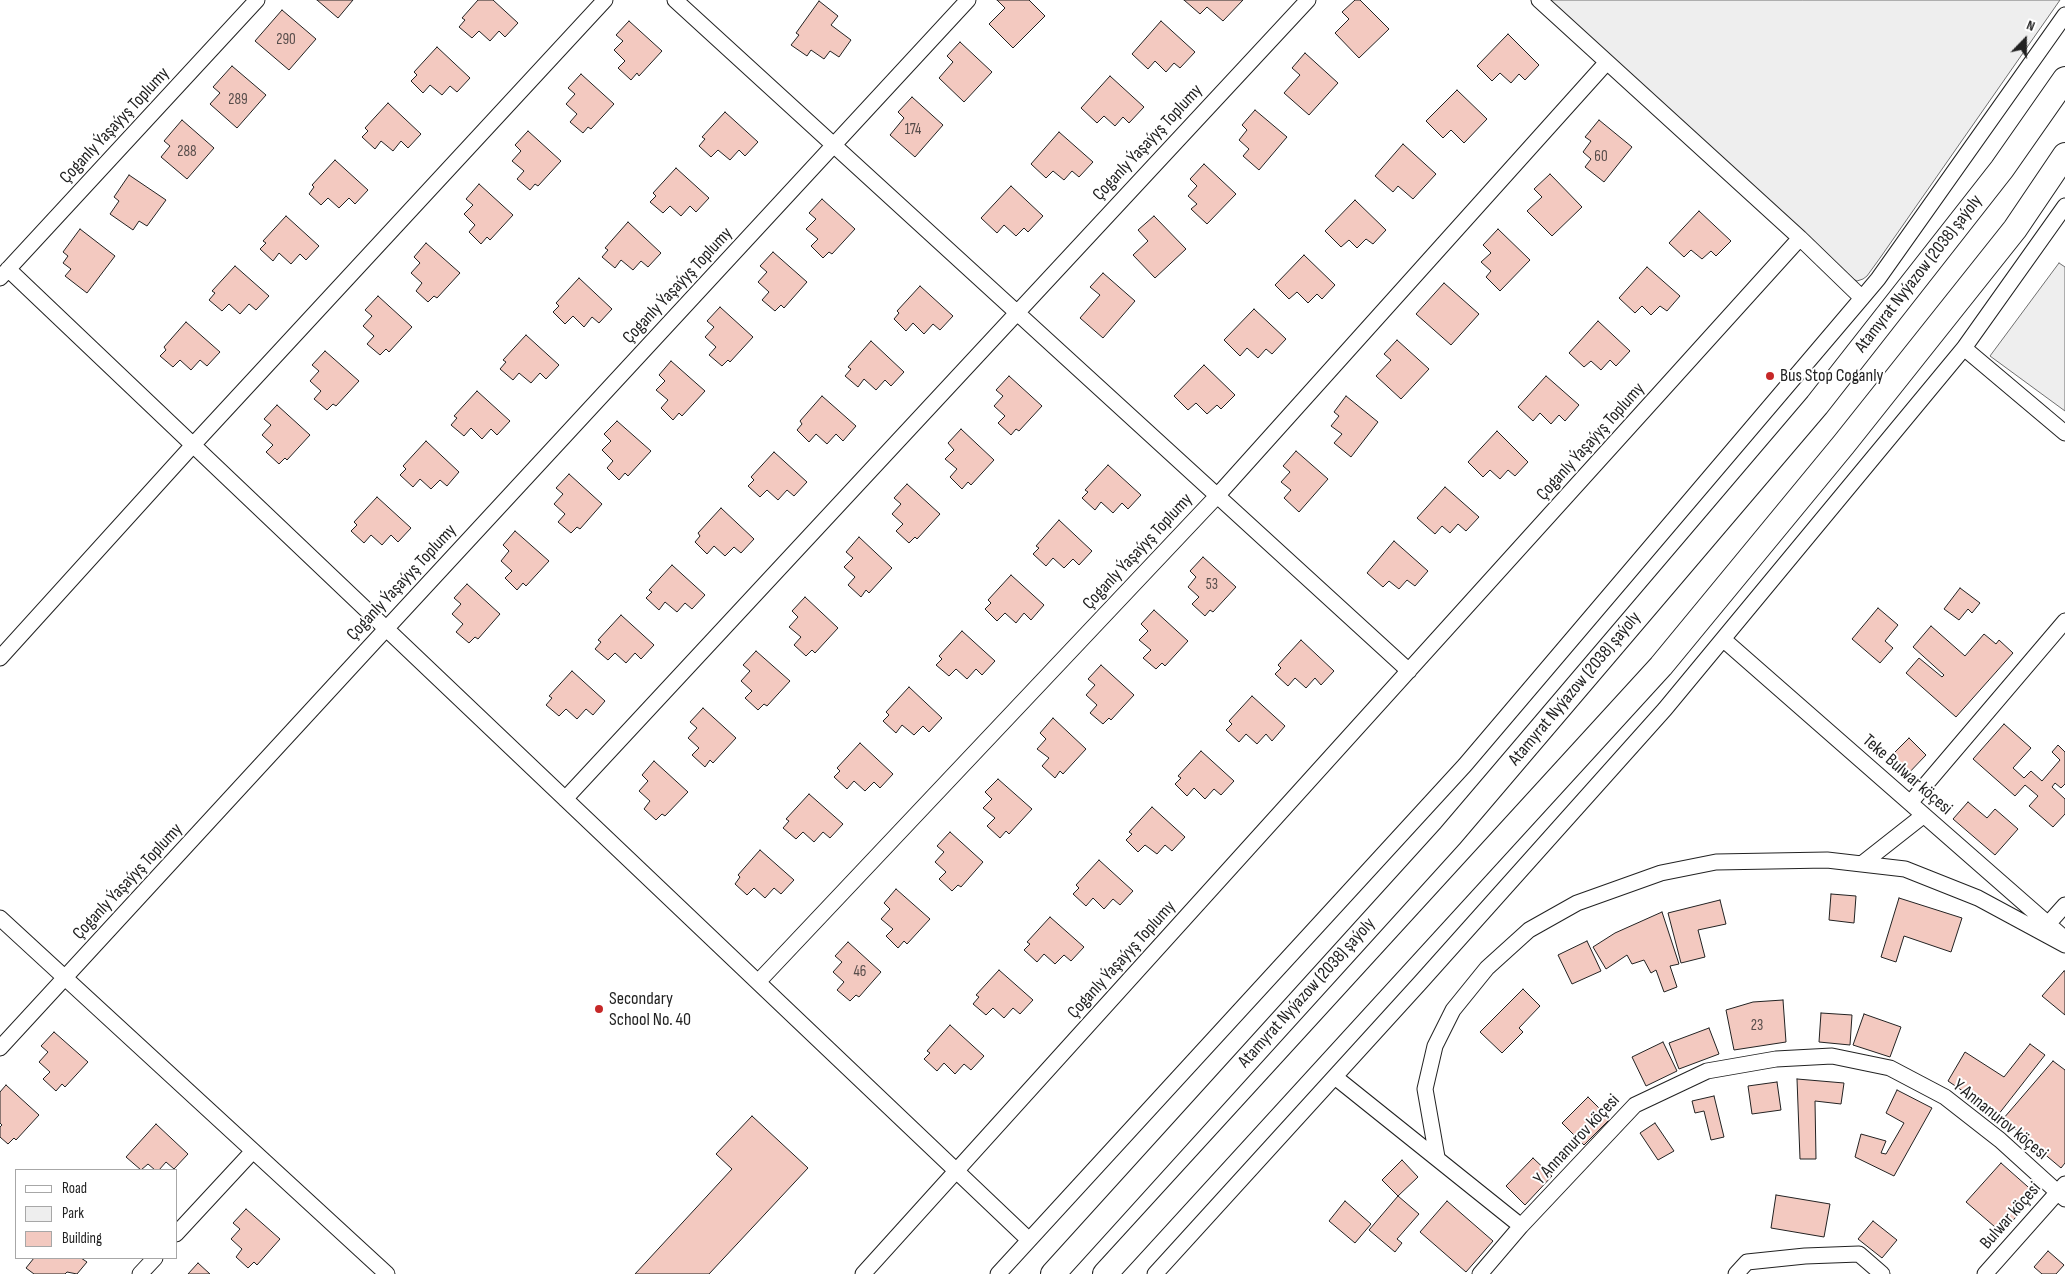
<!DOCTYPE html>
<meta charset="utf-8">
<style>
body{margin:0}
#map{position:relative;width:2065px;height:1274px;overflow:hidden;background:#fff;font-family:"Sofia Sans Condensed",sans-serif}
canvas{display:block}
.legend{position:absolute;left:15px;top:1169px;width:162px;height:90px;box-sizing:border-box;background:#fff;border:1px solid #a7a7a7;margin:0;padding:6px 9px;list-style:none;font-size:15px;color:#222}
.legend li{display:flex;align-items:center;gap:10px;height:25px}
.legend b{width:25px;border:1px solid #a7a7a7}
.north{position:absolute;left:2000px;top:15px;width:50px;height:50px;-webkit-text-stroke:4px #fff;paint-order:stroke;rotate:22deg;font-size:14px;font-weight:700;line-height:20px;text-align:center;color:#222}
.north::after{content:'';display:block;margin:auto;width:18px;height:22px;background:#222;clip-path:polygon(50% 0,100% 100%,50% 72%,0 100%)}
</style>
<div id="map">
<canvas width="2065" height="1274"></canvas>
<ul class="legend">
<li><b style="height:6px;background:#fff"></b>Road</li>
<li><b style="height:14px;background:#eee"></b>Park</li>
<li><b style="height:14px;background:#f3c9c0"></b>Building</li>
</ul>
<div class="north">N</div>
</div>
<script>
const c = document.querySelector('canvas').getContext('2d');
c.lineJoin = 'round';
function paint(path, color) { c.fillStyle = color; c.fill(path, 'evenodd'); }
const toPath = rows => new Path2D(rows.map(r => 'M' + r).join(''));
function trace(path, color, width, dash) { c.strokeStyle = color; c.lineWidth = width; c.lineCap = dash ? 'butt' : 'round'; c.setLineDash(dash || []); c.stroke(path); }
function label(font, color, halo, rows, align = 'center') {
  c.font = font + ' "Sofia Sans Condensed",sans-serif'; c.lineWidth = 4; c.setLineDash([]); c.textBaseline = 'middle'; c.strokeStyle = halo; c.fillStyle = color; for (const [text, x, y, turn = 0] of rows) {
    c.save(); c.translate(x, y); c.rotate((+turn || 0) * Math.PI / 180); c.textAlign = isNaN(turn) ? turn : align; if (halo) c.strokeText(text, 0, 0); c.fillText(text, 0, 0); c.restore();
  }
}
const green = toPath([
 [1546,0,2060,0,1880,258,1867,276,1863,279,1857,281,1845,275,1546,0],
 [2059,263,2065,267,2065,411,1990,356,2059,263]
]);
const building = toPath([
 [317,0,353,0,338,18,317,0],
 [478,0,493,0,518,23,505,37,499,31,490,41,479,31,472,38,459,27,465,20,462,18,478,0],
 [997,0,1029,0,1045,16,1013,48,989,24,1005,8,997,0],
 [1184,0,1243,0,1223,21,1207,7,1200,14,1184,0],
 [1355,0,1360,0,1389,29,1359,58,1335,33,1349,19,1342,12,1355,0],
 [819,1,838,16,831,25,851,40,839,57,830,51,824,59,811,50,807,56,791,45,799,35,796,33,819,1],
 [282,10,316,39,289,70,255,41,282,10],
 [629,21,662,51,639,76,637,73,631,80,618,68,625,61,614,50,623,41,616,35,629,21],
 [1161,21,1195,52,1180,68,1174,63,1166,72,1155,61,1148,69,1132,54,1161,21],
 [1508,34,1539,65,1525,80,1519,74,1511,83,1500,73,1492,81,1477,66,1508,34],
 [960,42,992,72,964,102,939,78,953,62,947,56,960,42],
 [437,47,470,78,457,92,450,86,442,95,430,85,423,93,411,81,417,75,414,72,437,47],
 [1305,53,1338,83,1309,115,1284,93,1300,75,1292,68,1305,53],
 [232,66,266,95,237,128,210,104,220,93,213,87,232,66],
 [581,74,614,104,591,129,588,127,583,133,570,122,577,114,566,104,575,94,568,88,581,74],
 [1110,76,1144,107,1129,123,1123,117,1115,126,1104,116,1097,123,1081,108,1110,76],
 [1457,90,1487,119,1464,143,1451,130,1443,138,1426,121,1457,90],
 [912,97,943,125,915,157,890,135,904,118,898,112,912,97],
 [388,103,421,134,408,148,401,141,393,151,381,141,375,149,362,137,368,131,365,128,388,103],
 [1255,110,1287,137,1259,170,1243,156,1249,149,1239,140,1247,130,1242,125,1255,110],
 [725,112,758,142,745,156,739,150,730,160,718,150,711,157,699,146,705,139,702,137,725,112],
 [182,120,214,148,187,179,161,157,170,146,164,141,182,120],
 [1599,120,1632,147,1604,182,1585,167,1591,159,1583,152,1591,141,1585,137,1599,120],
 [528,131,561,161,538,186,535,184,530,190,517,179,524,171,512,161,521,151,515,145,528,131],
 [1059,132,1093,162,1079,177,1072,171,1064,180,1053,171,1046,178,1031,164,1059,132],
 [1403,144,1436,174,1413,199,1398,186,1393,192,1375,176,1403,144],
 [335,160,368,190,355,204,349,198,339,208,328,198,321,205,309,194,314,187,312,185,335,160],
 [1204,164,1236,194,1207,224,1191,209,1197,204,1188,196,1197,186,1190,179,1204,164],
 [676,168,709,198,696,212,690,206,681,216,670,206,663,213,650,202,656,196,653,193,676,168],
 [1550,174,1582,207,1552,236,1527,211,1542,197,1534,189,1550,174],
 [129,175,166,200,147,226,139,221,133,230,110,214,119,201,114,197,129,175],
 [479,184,513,215,490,240,487,237,481,244,469,232,475,225,464,214,473,205,466,199,479,184],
 [1011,186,1043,216,1028,232,1024,228,1016,236,1004,225,997,233,981,218,1011,186],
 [822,199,855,229,832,254,829,252,823,258,811,246,818,239,806,229,816,219,809,213,822,199],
 [1355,200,1386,230,1373,244,1366,239,1357,248,1349,240,1341,247,1325,231,1355,200],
 [1699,211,1731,241,1716,256,1711,251,1702,259,1691,250,1684,257,1669,243,1699,211],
 [286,216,319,246,306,260,300,254,291,264,279,253,273,261,260,249,266,243,263,241,286,216],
 [1154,216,1186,249,1155,278,1133,255,1148,241,1138,230,1154,216],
 [628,222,661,253,648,267,641,261,633,270,621,260,615,268,602,257,608,250,605,248,628,222],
 [80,229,115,256,87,293,65,276,71,269,63,263,68,256,63,252,80,229],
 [1498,229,1530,260,1500,291,1486,277,1491,271,1481,262,1491,253,1483,245,1498,229],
 [426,243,460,273,437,298,434,296,428,302,416,291,422,283,411,273,420,263,414,257,426,243],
 [773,252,807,282,784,308,781,305,775,311,762,300,769,292,758,282,767,272,760,266,773,252],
 [1304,255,1335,285,1322,299,1317,294,1308,303,1297,292,1289,299,1275,285,1304,255],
 [235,266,269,296,256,310,249,304,240,314,229,304,222,311,209,300,215,293,212,291,235,266],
 [1647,267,1680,296,1667,311,1660,306,1651,315,1642,306,1635,313,1619,298,1647,267],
 [1103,273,1135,301,1103,338,1080,318,1100,295,1090,287,1103,273],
 [579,278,612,309,599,323,592,317,584,327,573,316,565,324,553,312,559,306,556,303,579,278],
 [1444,283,1479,314,1451,345,1416,314,1444,283],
 [920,286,953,316,940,330,933,324,924,334,913,323,906,331,894,319,899,313,897,311,920,286],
 [378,296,412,327,389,352,386,349,380,355,367,344,374,336,363,326,372,316,365,310,378,296],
 [720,307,753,337,730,362,728,360,722,366,709,355,716,347,705,337,714,327,707,321,720,307],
 [1254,309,1286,339,1272,354,1266,349,1258,358,1247,348,1240,356,1224,340,1254,309],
 [1598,321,1630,351,1616,366,1610,360,1601,370,1591,361,1584,367,1569,353,1598,321],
 [186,322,220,352,207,366,200,360,191,370,180,360,173,367,160,356,166,350,164,347,186,322],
 [526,335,559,365,546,379,540,373,531,383,519,373,513,380,500,369,506,362,503,360,526,335],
 [1397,340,1429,369,1401,399,1376,376,1391,360,1384,354,1397,340],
 [871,341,904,372,891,386,885,380,876,390,864,379,858,387,845,376,851,369,848,367,871,341],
 [325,351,359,381,336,406,333,404,327,410,314,399,321,391,310,381,319,371,312,365,325,351],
 [671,361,705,391,682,416,679,413,673,420,661,408,668,400,656,390,665,381,659,375,671,361],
 [1204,365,1235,395,1221,409,1217,405,1207,414,1196,403,1188,410,1174,396,1204,365],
 [1009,376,1042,406,1019,431,1016,429,1011,435,998,423,1005,416,994,406,1003,396,996,390,1009,376],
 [1546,376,1579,405,1565,421,1559,415,1551,424,1540,413,1533,421,1518,407,1546,376],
 [477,391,510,421,497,435,491,429,482,439,471,428,464,436,451,425,457,418,454,416,477,391],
 [822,396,856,426,843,441,836,434,827,444,816,434,809,442,797,430,802,424,800,421,822,396],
 [1346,396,1378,422,1351,457,1334,443,1342,434,1331,426,1339,416,1334,412,1346,396],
 [277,405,310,435,287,460,285,458,279,464,266,452,273,445,262,435,271,425,264,419,277,405],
 [617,421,651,451,628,476,625,473,619,480,607,468,613,461,602,450,611,441,604,434,617,421],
 [961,429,994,460,971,485,968,482,962,489,950,477,957,469,945,459,954,450,948,443,961,429],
 [1497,431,1528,462,1515,476,1508,470,1500,479,1490,470,1483,477,1468,462,1497,431],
 [426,441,459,472,447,486,440,480,431,489,420,479,413,487,400,475,406,469,403,466,426,441],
 [1296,451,1328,479,1299,512,1284,498,1291,490,1281,482,1290,472,1283,466,1296,451],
 [774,452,807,482,794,496,787,490,778,500,767,490,760,497,748,486,754,480,751,477,774,452],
 [1108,465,1141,495,1128,509,1122,503,1113,513,1101,502,1095,510,1082,498,1088,492,1085,490,1108,465],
 [569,474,602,504,580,529,577,527,571,533,558,522,565,514,554,504,563,494,556,488,569,474],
 [907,484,940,514,917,539,915,537,909,543,896,531,903,524,892,514,901,504,894,498,907,484],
 [1445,487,1479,517,1466,531,1458,524,1450,533,1442,526,1435,534,1417,518,1445,487],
 [377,497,411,528,398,542,391,535,382,545,371,535,364,543,351,531,357,525,354,522,377,497],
 [721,508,754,539,741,553,734,547,725,556,714,546,707,554,695,542,700,536,698,533,721,508],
 [1059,520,1092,551,1079,565,1073,559,1064,568,1053,558,1046,566,1033,554,1039,548,1036,546,1059,520],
 [515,531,549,561,526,586,523,583,517,590,505,578,512,571,501,561,509,551,503,545,515,531],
 [859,537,892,568,869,593,866,590,861,597,848,585,855,577,844,567,853,558,846,552,859,537],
 [1394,541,1428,571,1415,586,1407,580,1399,589,1389,581,1383,587,1367,573,1394,541],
 [1203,557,1236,587,1213,612,1210,610,1205,616,1192,604,1199,597,1188,587,1196,577,1190,571,1203,557],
 [672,565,705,595,692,609,685,603,677,612,665,602,659,610,646,598,652,592,649,590,672,565],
 [1011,575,1044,605,1031,620,1024,613,1016,623,1005,613,997,621,985,609,991,603,988,600,1011,575],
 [467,584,500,614,478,639,475,637,469,643,456,632,463,624,452,614,461,604,454,598,467,584],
 [1960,588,1980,603,1972,613,1968,609,1959,620,1944,609,1960,588],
 [805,597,838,628,815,653,812,650,806,656,794,645,801,637,789,627,798,617,792,611,805,597],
 [1878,608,1898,625,1885,641,1893,648,1880,663,1852,639,1878,608],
 [1154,610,1188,641,1165,666,1162,663,1156,669,1143,658,1151,650,1139,640,1148,631,1141,624,1154,610],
 [621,615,654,645,641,659,635,653,626,663,615,653,608,660,595,649,601,642,598,640,621,615],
 [1931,626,1965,656,1984,634,1996,644,1999,640,2013,653,1956,717,1906,673,1919,658,1942,677,1944,675,1913,647,1931,626],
 [962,631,995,661,982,675,976,669,967,679,956,669,949,676,936,665,942,659,939,656,962,631],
 [1301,640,1334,671,1321,685,1315,678,1306,688,1295,678,1288,686,1275,674,1281,668,1278,665,1301,640],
 [756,651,790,681,767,706,764,704,758,710,745,698,752,691,741,681,750,671,743,665,756,651],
 [1101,665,1134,695,1111,720,1109,718,1103,724,1090,713,1097,705,1086,695,1095,685,1088,679,1101,665],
 [572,671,605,701,593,715,586,709,577,719,566,709,559,716,546,705,552,698,549,696,572,671],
 [909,687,942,718,929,732,923,726,914,735,902,725,896,733,883,721,889,715,886,712,909,687],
 [1252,696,1285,726,1272,741,1266,734,1257,744,1246,734,1239,742,1226,730,1232,724,1229,721,1252,696],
 [703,708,736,738,713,763,710,760,705,767,692,755,699,748,688,738,697,728,690,722,703,708],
 [1053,718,1086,749,1063,774,1060,771,1055,778,1042,766,1049,758,1037,749,1046,739,1040,733,1053,718],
 [2004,724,2031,748,2013,768,2024,778,2031,771,2042,781,2060,760,2052,752,2058,745,2065,752,2065,784,2061,788,2055,783,2052,787,2065,799,2065,814,2053,827,2029,806,2038,796,2025,785,2015,796,1973,759,2004,724],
 [1909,738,1926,755,1905,777,1888,759,1909,738],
 [860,743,893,774,880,788,874,782,865,791,854,781,847,789,834,777,840,771,837,768,860,743],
 [1201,751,1234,781,1221,795,1214,789,1205,799,1194,788,1187,796,1175,784,1181,778,1178,776,1201,751],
 [654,761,688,792,665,816,662,814,656,820,644,809,650,801,639,791,648,781,642,775,654,761],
 [998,779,1032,809,1009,834,1006,831,1000,838,987,826,995,818,983,808,992,799,985,792,998,779],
 [809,794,843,824,830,838,823,832,814,842,803,832,796,839,783,828,789,821,786,819,809,794],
 [1968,802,1987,818,1995,809,2018,829,1995,855,1953,819,1968,802],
 [1152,807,1185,837,1172,851,1165,845,1157,854,1145,845,1138,852,1126,840,1132,834,1129,832,1152,807],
 [950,832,983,862,961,887,958,885,952,891,939,879,946,872,935,862,944,852,937,846,950,832],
 [760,850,794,880,781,894,774,888,765,898,754,888,747,895,735,884,740,877,738,875,760,850],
 [1099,860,1133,891,1120,905,1113,899,1104,909,1093,898,1086,906,1073,894,1079,888,1076,885,1099,860],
 [896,889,930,919,907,944,904,941,898,948,886,936,893,929,881,919,890,909,884,903,896,889],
 [1831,894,1856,896,1854,923,1829,920,1831,894],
 [1899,898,1962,918,1951,952,1904,936,1896,962,1881,957,1899,898],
 [1720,900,1726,924,1698,930,1705,957,1681,963,1668,913,1720,900],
 [1662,912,1679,964,1670,966,1677,987,1664,992,1656,970,1651,973,1644,960,1632,964,1627,955,1606,969,1593,947,1615,933,1662,912],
 [1050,917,1084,947,1071,961,1064,955,1055,964,1044,954,1037,962,1024,950,1030,944,1027,942,1050,917],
 [1587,941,1601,971,1572,984,1558,955,1587,941],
 [848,942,881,972,859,997,856,995,850,1001,837,990,844,982,833,972,842,962,835,956,848,942],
 [999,970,1033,1000,1020,1014,1013,1008,1004,1018,993,1008,986,1015,973,1004,979,997,976,995,999,970],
 [2064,971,2065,971,2065,1015,2042,996,2064,971],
 [1523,989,1540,1006,1519,1028,1523,1032,1502,1053,1480,1032,1523,989],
 [1783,1000,1786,1042,1734,1050,1726,1010,1753,1002,1783,1000],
 [1821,1013,1852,1015,1850,1045,1819,1042,1821,1013],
 [1864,1014,1901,1027,1890,1057,1853,1045,1864,1014],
 [950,1025,984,1056,971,1070,964,1064,955,1074,944,1063,937,1071,924,1059,930,1053,927,1051,950,1025],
 [1709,1028,1719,1054,1679,1069,1669,1043,1709,1028],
 [54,1032,88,1062,65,1087,62,1084,56,1091,43,1079,50,1072,39,1062,48,1052,41,1046,54,1032],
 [1663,1042,1677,1071,1646,1086,1632,1057,1663,1042],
 [2030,1044,2045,1055,1998,1115,1948,1081,1965,1052,2004,1077,2030,1044],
 [2053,1061,2065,1070,2065,1163,2061,1168,2003,1119,2053,1061],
 [1797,1079,1844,1083,1841,1104,1815,1101,1816,1159,1800,1159,1797,1079],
 [1777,1082,1781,1110,1752,1114,1748,1086,1777,1082],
 [6,1085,39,1115,16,1140,14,1138,8,1144,0,1137,0,1127,2,1125,0,1123,0,1092,6,1085],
 [1897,1090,1932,1108,1894,1176,1855,1157,1861,1134,1886,1141,1881,1153,1886,1154,1904,1123,1886,1113,1897,1090],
 [1714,1096,1724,1137,1711,1140,1704,1111,1695,1113,1692,1101,1714,1096],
 [1588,1097,1610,1119,1584,1145,1562,1123,1588,1097],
 [752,1116,808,1168,709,1274,635,1274,732,1169,716,1154,752,1116],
 [1655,1123,1674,1151,1658,1160,1640,1133,1655,1123],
 [156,1124,188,1154,174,1169,166,1162,159,1170,155,1170,148,1164,141,1170,126,1157,156,1124],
 [1533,1158,1552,1176,1525,1205,1506,1186,1533,1158],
 [1402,1160,1418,1177,1398,1196,1382,1180,1402,1160],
 [2001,1163,2036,1194,2002,1233,1966,1202,2001,1163],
 [1776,1195,1830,1204,1824,1237,1771,1228,1776,1195],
 [1398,1196,1419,1214,1397,1239,1402,1243,1395,1252,1369,1230,1398,1196],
 [1345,1201,1371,1224,1355,1243,1329,1221,1345,1201],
 [1447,1201,1493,1241,1466,1272,1420,1232,1447,1201],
 [246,1209,280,1239,257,1265,254,1262,248,1268,236,1257,242,1249,231,1239,240,1229,233,1223,246,1209],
 [1873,1221,1897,1240,1882,1258,1858,1239,1873,1221],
 [2048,1251,2064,1265,2056,1274,2042,1274,2034,1267,2048,1251],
 [34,1258,81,1258,87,1262,77,1274,67,1272,65,1274,34,1274,26,1268,34,1258],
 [198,1263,210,1274,188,1274,198,1263]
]);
const street = toPath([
 [675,0,1409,671],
 [1539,0,1800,238,1862,298],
 [8,269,1029,1240],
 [0,278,257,0],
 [1964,348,2065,433],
 [1724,640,2063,937],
 [0,658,193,445,605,0],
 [565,799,1308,0],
 [1910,803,2065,621],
 [1863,863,1924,815],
 [0,918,387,1274],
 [2048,924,2065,905],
 [758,982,1217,496,1607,62],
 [0,1048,386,629,968,0],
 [1335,1077,1521,1226,1635,1105,1707,1071,1776,1059,1832,1056,1890,1068,1945,1097,2000,1140,2065,1199],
 [1437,1157,1425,1089,1435,1046,1453,1010,1487,968,1529,930,1577,903,1661,873,1716,862,1827,860,1905,869,1978,898,2065,945],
 [176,1234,253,1151],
 [140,1274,155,1258],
 [863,1274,1800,238],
 [998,1274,1465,765,1862,298,1878,279,2065,15],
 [1155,1274,1420,983,1665,709,1964,348,2065,206],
 [1480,1274,1521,1226],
 [1736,1274,1747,1262,1805,1256,1859,1254,1882,1274],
 [1985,1274,2065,1184]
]);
const primary = toPath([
 [1053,1274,1450,836,1817,405,2002,169,2065,79],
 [1105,1274,1661,666,1844,444,2015,229,2065,155]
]);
const markers = [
 [1770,376,5,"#c62828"],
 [599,1009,5,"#c62828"]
];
const numberNames = [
 ["290",286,40],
 ["289",238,100],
 ["174",913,130],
 ["288",187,152],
 ["60",1601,157],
 ["53",1212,585],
 ["46",860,972],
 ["23",1757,1026]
];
const streetNames = [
 ["Çoganly Ýaşaýyş Toplumy",115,126,-47],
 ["Çoganly Ýaşaýyş Toplumy",1148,143,-47],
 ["Atamyrat Nyýazow (2038) şaýoly",1919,274,-52],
 ["Çoganly Ýaşaýyş Toplumy",678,286,-47],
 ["Çoganly Ýaşaýyş Toplumy",1591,442,-48],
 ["Çoganly Ýaşaýyş Toplumy",1138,552,-47],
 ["Çoganly Ýaşaýyş Toplumy",402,583,-47],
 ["Atamyrat Nyýazow (2038) şaýoly",1575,689,-50],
 ["Teke Bulwar köçesi",1907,775,41],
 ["Çoganly Ýaşaýyş Toplumy",128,882,-47],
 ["Çoganly Ýaşaýyş Toplumy",1122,960,-48],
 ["Atamyrat Nyýazow (2038) şaýoly",1307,993,-48],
 ["Y Annanurov köçesi",2000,1120,39],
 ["Y Annanurov köçesi",1577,1140,-47],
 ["Bulwar köçesi",2011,1216,-49]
];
const poiNames = [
 ["Bus Stop Coganly",1780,376],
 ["Secondary",609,999],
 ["School No. 40",609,1020]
];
paint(green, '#eee');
trace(green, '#6f6f6f', 1);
paint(building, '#f3c9c0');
trace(building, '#222', 1);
trace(street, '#222', 17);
trace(primary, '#222', 26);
trace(street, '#fff', 15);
trace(primary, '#fff', 24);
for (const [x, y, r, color] of markers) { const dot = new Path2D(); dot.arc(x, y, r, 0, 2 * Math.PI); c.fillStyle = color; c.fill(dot); trace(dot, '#fff', 2); }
label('15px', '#564c4a', null, numberNames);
label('18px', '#222', '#fff', streetNames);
label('18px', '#222', '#fff', poiNames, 'left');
</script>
